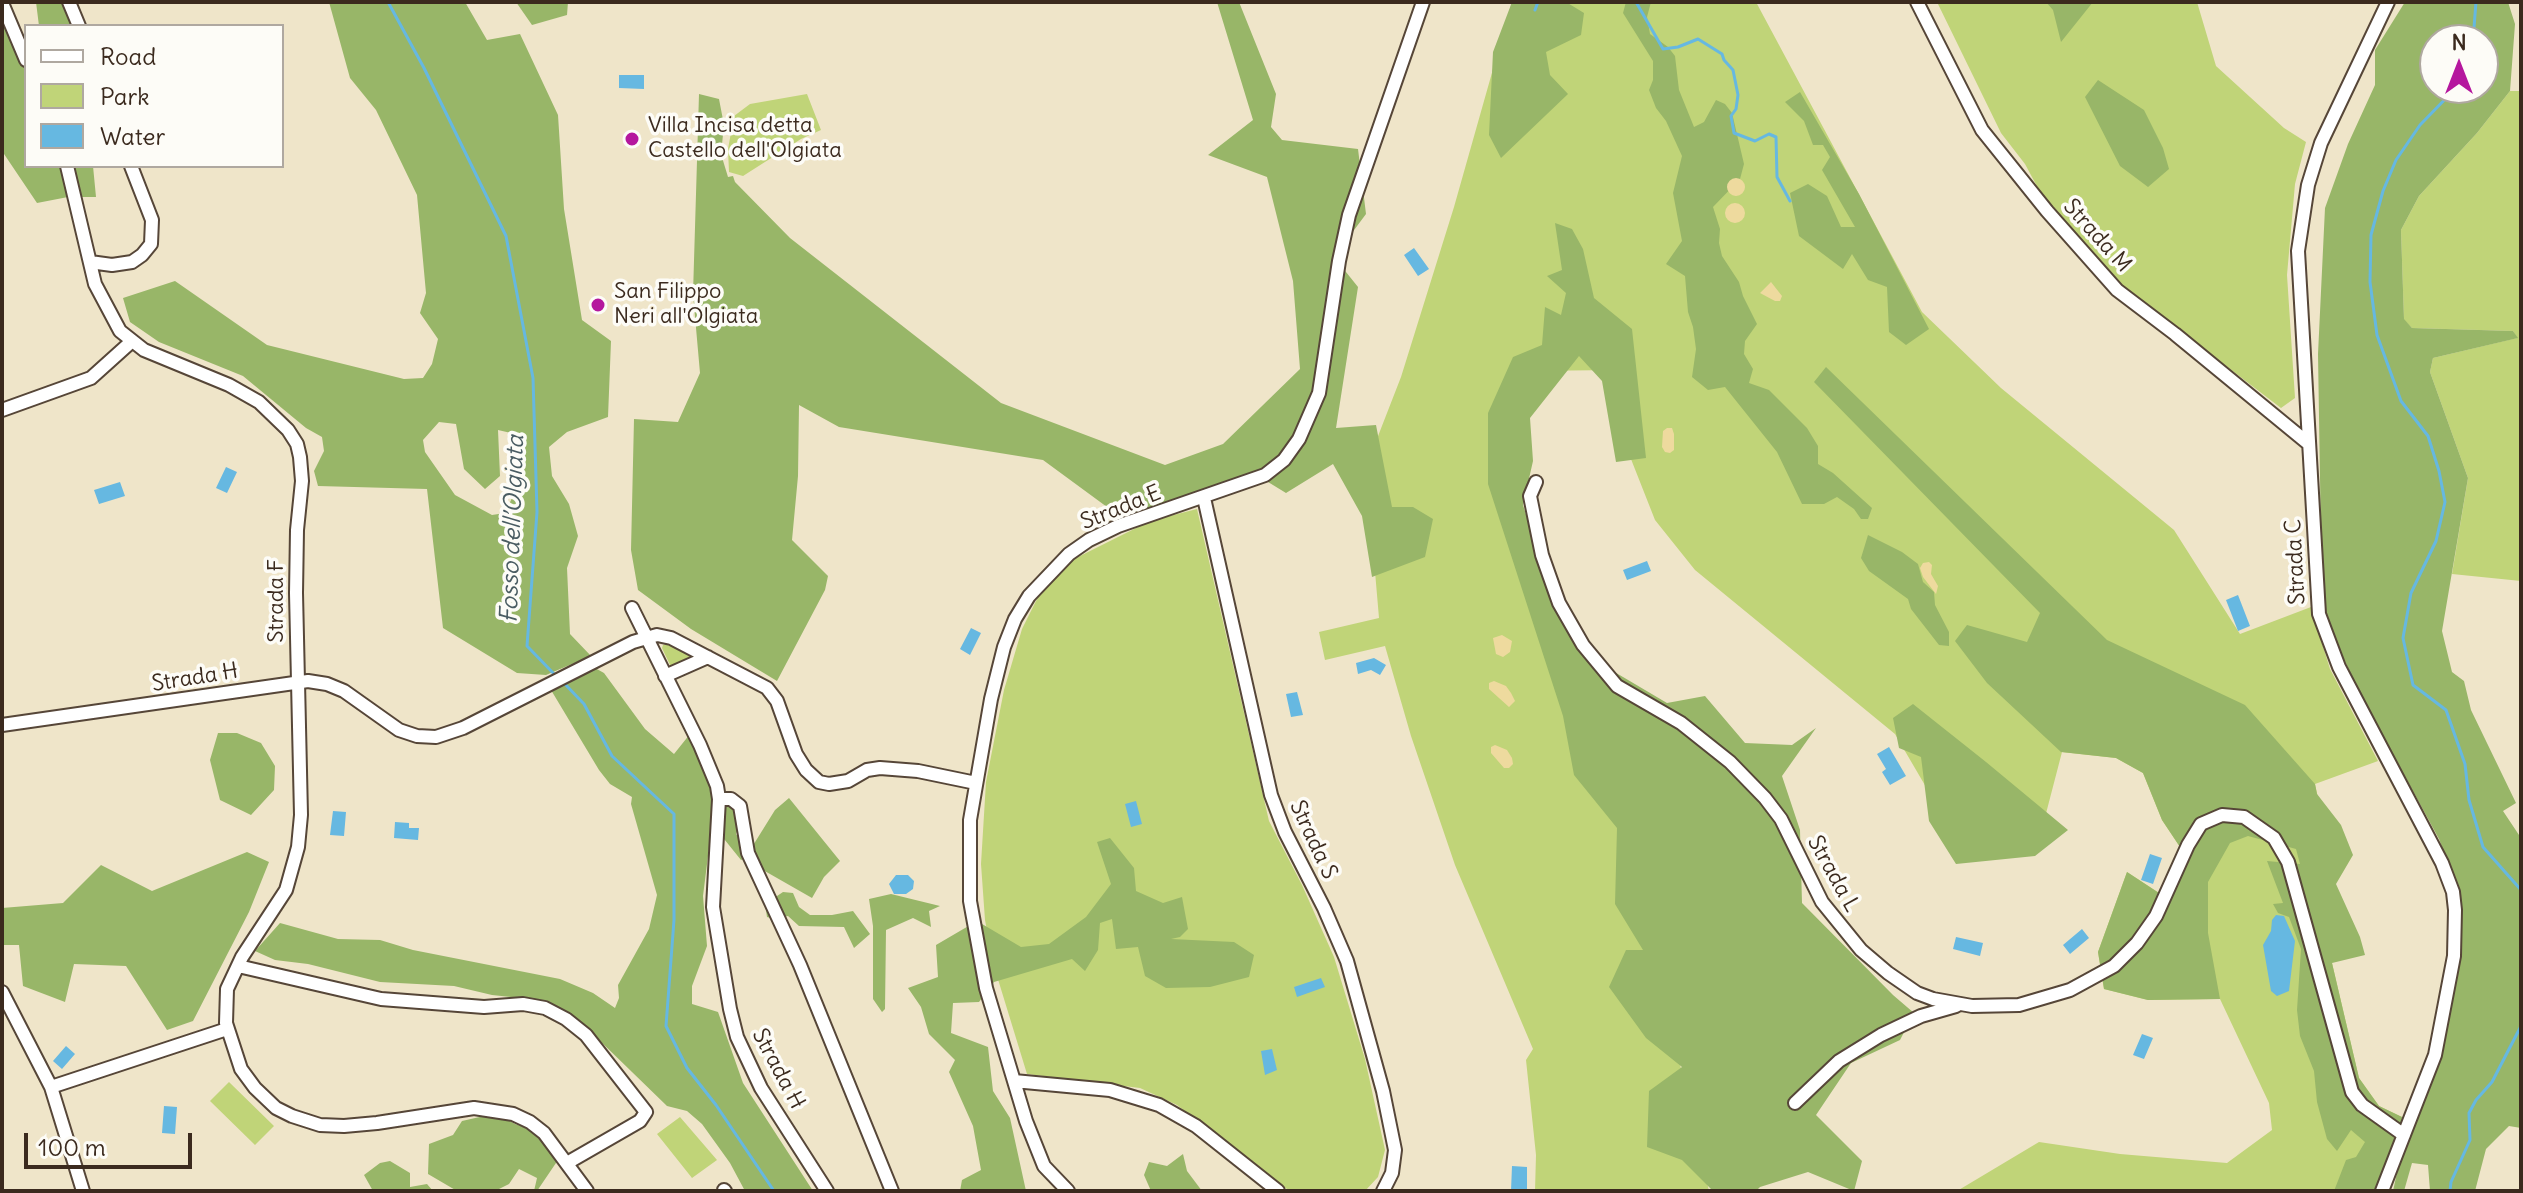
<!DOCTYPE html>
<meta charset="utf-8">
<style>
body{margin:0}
#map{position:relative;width:2523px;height:1193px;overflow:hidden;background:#efe5c9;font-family:Delius,sans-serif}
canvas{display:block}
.frame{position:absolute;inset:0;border:4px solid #3b2a1e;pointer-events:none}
.legend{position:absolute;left:24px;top:24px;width:260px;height:144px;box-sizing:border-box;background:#fdfcf7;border:2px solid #afa8a0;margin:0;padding:10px 14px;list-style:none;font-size:24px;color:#3b2a1e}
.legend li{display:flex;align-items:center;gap:16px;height:40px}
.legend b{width:40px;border:2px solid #afa8a0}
.north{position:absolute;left:2419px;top:24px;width:80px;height:80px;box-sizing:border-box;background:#fdfcf7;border:2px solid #afa8a0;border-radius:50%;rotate:0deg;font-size:22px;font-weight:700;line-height:32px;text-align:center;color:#3b2a1e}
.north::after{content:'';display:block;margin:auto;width:28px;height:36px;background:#b5179e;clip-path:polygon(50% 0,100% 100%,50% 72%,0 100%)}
.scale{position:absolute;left:24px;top:1133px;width:168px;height:36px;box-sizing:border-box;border:4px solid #3b2a1e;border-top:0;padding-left:10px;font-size:24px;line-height:28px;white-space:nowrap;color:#3b2a1e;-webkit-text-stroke:6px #fdfcf7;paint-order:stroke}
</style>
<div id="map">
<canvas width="2523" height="1193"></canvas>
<div class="frame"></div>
<ul class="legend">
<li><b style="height:10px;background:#fff"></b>Road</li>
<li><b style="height:22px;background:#c0d478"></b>Park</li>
<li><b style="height:22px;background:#66b8e1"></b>Water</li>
</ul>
<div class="north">N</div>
<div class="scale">100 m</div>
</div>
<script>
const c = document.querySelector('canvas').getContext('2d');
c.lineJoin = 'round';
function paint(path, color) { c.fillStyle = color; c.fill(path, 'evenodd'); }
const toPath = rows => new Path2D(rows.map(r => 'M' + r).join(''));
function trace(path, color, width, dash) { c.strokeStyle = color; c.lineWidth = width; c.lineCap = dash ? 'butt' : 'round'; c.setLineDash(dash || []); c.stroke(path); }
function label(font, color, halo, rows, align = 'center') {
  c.font = font + ' Delius,sans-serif'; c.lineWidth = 7; c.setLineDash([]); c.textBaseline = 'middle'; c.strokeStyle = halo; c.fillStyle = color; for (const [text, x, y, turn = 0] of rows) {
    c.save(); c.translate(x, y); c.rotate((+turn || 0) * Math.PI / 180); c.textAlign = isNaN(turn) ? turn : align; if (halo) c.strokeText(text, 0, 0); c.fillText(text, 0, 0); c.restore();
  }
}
const green = toPath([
 [1512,2,1756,2,1922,312,2001,388,2174,530,2240,634,2311,607,2330,669,2378,761,2315,784,2326,835,2332,963,2359,1078,2379,1106,2404,1118,2397,1143,2376,1191,1957,1191,2039,1142,2120,1154,2227,1163,2272,1130,2269,1103,2220,999,2148,1000,2104,989,2098,952,2127,872,2159,893,2188,859,2162,820,2143,773,2116,758,2062,752,2043,825,1964,852,1895,734,1695,570,1655,520,1629,454,1616,370,1526,371,1509,486,1623,815,1709,1191,1535,1191,1536,1155,1526,1060,1533,1049,1455,865,1411,736,1385,646,1325,660,1319,632,1379,618,1366,467,1401,377,1454,207],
 [1937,2,2197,2,2216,66,2284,128,2306,142,2295,184,2287,275,2295,398,2281,408,2069,246,2025,164,2001,133],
 [2510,91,2521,91,2521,581,2452,574,2468,478,2430,372,2433,358,2517,338,2513,331,2412,328,2404,320,2401,230,2419,196,2477,133],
 [807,94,821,130,801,139,743,176,729,172,728,149,734,116,750,104],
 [1197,509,1269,821,1302,885,1334,957,1365,1059,1385,1150,1378,1177,1365,1191,1291,1191,1274,1182,1177,1105,1140,1088,1027,1074,993,963,985,920,981,864,986,782,1004,690,1022,629,1039,595,1074,559,1150,521],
 [668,644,693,654,695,656,671,667,662,648,663,645],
 [229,1082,274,1126,255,1145,210,1101],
 [680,1117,717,1160,692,1178,657,1134]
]);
const forest = toPath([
 [36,2,69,2,78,26,39,26],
 [329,2,465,2,487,40,520,34,558,115,564,209,582,320,611,341,608,417,567,432,549,447,552,476,569,504,578,536,567,568,570,634,591,656,546,675,517,673,443,628,427,489,318,486,314,471,324,451,322,437,306,428,243,376,159,342,130,322,123,298,175,281,267,345,404,379,423,378,432,364,438,339,420,313,426,293,417,195,376,110,350,78],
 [439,422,456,424,464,469,485,489,500,476,498,430,524,436,519,483,505,513,492,515,455,495,425,452,423,440],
 [516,2,568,2,567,15,532,25],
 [1217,2,1239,2,1276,94,1271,127,1282,140,1358,149,1366,214,1334,257,1358,287,1336,428,1376,425,1392,507,1413,507,1433,519,1425,557,1372,577,1362,516,1333,464,1286,493,1255,474,1122,518,1043,460,839,427,799,405,798,476,792,540,828,576,825,590,777,681,691,629,638,590,631,550,634,419,678,422,700,373,693,294,699,94,719,99,724,125,721,154,728,177,733,176,735,182,790,238,1001,403,1165,465,1223,444,1300,369,1293,281,1267,177,1208,155,1253,120],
 [1512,2,1566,2,1584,13,1581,35,1546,52,1550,75,1568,94,1501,158,1489,135,1493,52],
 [1626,2,1651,2,1647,17,1650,34,1668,47,1675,56,1679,90,1694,127,1704,122,1716,100,1725,104,1732,113,1744,164,1740,179,1713,207,1720,229,1719,243,1722,256,1739,282,1743,296,1757,324,1745,341,1744,354,1753,369,1749,383,1769,390,1807,428,1818,446,1818,464,1833,473,1872,508,1868,519,1861,519,1854,509,1837,497,1824,504,1802,504,1777,452,1725,387,1708,390,1692,377,1696,349,1693,327,1688,312,1685,276,1666,264,1682,241,1673,193,1682,156,1666,121,1656,108,1649,90,1653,80,1653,61,1623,13],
 [2046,2,2093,2,2061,42,2053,10],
 [2405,2,2508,2,2515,24,2510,91,2477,133,2419,196,2401,230,2404,319,2412,328,2513,331,2518,338,2433,358,2430,372,2468,478,2442,631,2452,672,2464,681,2471,710,2516,803,2503,811,2521,838,2521,1128,2509,1126,2486,1149,2475,1191,2430,1191,2428,1165,2412,1163,2404,1191,2393,1191,2403,1145,2428,1092,2450,1005,2460,949,2454,877,2439,839,2366,705,2328,626,2322,602,2318,354,2325,208,2348,144,2375,85,2375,50],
 [2435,40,2483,40,2483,88,2435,88],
 [2,6,11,25,26,39,26,166,93,166,96,197,68,197,37,203,2,151],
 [2098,80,2144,110,2163,148,2169,169,2148,187,2120,166,2085,97],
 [1800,92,1859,194,1929,329,1906,345,1889,332,1887,287,1868,280,1852,254,1843,269,1799,236,1790,193,1808,184,1827,196,1841,227,1855,227,1822,170,1830,157,1823,145,1813,145,1804,121,1785,102],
 [1555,223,1572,229,1583,249,1594,298,1632,329,1646,458,1616,462,1602,381,1579,356,1530,418,1533,461,1523,505,1540,559,1579,651,1667,703,1705,696,1745,743,1792,745,1816,728,1782,776,1800,830,1802,903,1893,995,1914,1013,1900,1040,1851,1063,1816,1115,1862,1161,1854,1191,1808,1172,1760,1187,1756,1191,1713,1191,1682,1160,1647,1147,1649,1091,1682,1067,1646,1038,1609,987,1626,950,1643,950,1615,904,1617,828,1574,775,1563,716,1488,484,1488,413,1513,357,1542,345,1545,307,1561,315,1566,293,1547,276,1562,270],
 [1826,367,2107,640,2245,705,2315,784,2317,794,2341,825,2353,855,2336,884,2360,937,2365,955,2332,963,2359,1078,2379,1106,2402,1117,2397,1143,2376,1191,2334,1191,2346,1160,2356,1157,2365,1142,2351,1130,2337,1151,2327,1139,2317,1102,2314,1071,2300,1036,2297,1010,2301,949,2289,917,2278,913,2273,904,2283,903,2267,861,2300,864,2296,849,2248,836,2230,843,2208,882,2208,933,2220,999,2148,1000,2104,989,2098,952,2127,872,2159,893,2188,859,2162,820,2143,773,2116,758,2061,752,1987,683,1955,641,1967,625,2027,642,2040,613,1814,382],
 [1868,535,1902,552,1918,564,1923,582,1934,592,1935,605,1949,632,1949,646,1939,645,1911,609,1908,599,1869,571,1861,558],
 [595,668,604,673,645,729,674,754,690,734,714,792,745,812,736,834,751,856,741,860,712,824,703,896,707,946,692,986,692,1004,718,1012,743,1083,813,1191,745,1191,730,1163,702,1124,687,1111,667,1106,597,1038,548,1001,492,995,454,986,380,982,308,964,275,960,255,951,280,923,338,939,380,940,413,950,560,979,593,993,615,1008,619,998,618,985,649,929,657,895,631,804,632,797,610,784,599,770,551,690],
 [1913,704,1986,762,2068,830,2035,856,1956,864,1929,821,1921,757,1899,748,1893,718],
 [218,733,237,733,261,743,275,766,274,790,251,815,220,800,210,760],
 [789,798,840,861,824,877,812,898,763,870,752,847,775,810],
 [1110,838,1134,868,1136,891,1163,903,1182,897,1188,929,1180,937,1171,939,1234,942,1254,955,1249,977,1210,987,1166,988,1145,976,1138,947,1116,949,1112,919,1100,923,1098,950,1085,971,1072,959,994,982,979,1002,953,1003,951,1033,988,1047,993,1091,1010,1118,1026,1191,960,1191,962,1180,981,1170,973,1126,949,1072,955,1060,929,1034,921,1007,908,988,938,977,936,945,977,921,1021,947,1049,944,1086,917,1111,884,1097,842],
 [247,852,269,862,249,912,193,1021,167,1030,126,966,74,964,65,1002,23,986,19,945,2,945,2,908,63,903,101,865,152,891],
 [783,892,793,893,799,907,810,915,832,915,853,911,870,934,854,948,844,927,799,926,788,916,774,919,767,917,765,904],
 [891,894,940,906,929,911,931,927,913,918,886,930,885,1009,882,1012,873,999,873,926,869,899],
 [484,1116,506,1119,515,1124,535,1131,558,1160,537,1191,534,1191,537,1178,519,1169,509,1184,495,1191,457,1191,428,1174,429,1144,453,1135,462,1121],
 [1183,1154,1187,1171,1202,1191,1151,1191,1144,1175,1149,1162,1167,1166],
 [390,1161,410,1173,410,1187,427,1184,433,1191,373,1191,364,1175,380,1163]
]);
const sand = toPath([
 '1727 187a9 9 0 1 1 18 0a9 9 0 1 1-18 0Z',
 '1725 213a10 10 0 1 1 20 0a10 10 0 1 1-20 0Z',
 [1771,282,1782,296,1780,301,1775,301,1760,293],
 [1667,428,1672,428,1674,434,1674,450,1670,453,1665,452,1662,447,1663,431],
 [1923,563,1929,562,1932,565,1931,574,1938,586,1936,594,1923,577,1920,568],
 [1502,635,1512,641,1510,652,1503,657,1496,654,1493,638],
 [1494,681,1506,686,1511,693,1515,701,1509,707,1489,689,1489,683],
 [1495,745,1507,750,1512,758,1513,764,1509,768,1504,768,1491,753,1491,747]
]);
const water = toPath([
 [619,75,644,75,644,89,619,88],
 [1414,248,1429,269,1418,276,1404,255],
 [226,467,237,472,227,493,216,488],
 [120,482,125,496,99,504,94,490],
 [1647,561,1651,571,1627,580,1623,570],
 [2238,595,2250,626,2238,631,2226,600],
 [971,628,981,633,970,655,960,649],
 [1374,658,1386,665,1380,675,1371,670,1358,674,1356,663],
 [1297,692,1303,715,1291,717,1286,694],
 [1889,747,1906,776,1890,785,1882,772,1886,769,1877,754],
 [1136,801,1142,824,1131,827,1125,804],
 [333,811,346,812,344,836,330,835],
 [395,822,409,823,409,828,419,828,418,840,394,838],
 [2150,854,2162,858,2153,884,2141,880],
 [896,875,908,875,914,881,913,889,906,894,894,894,889,884],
 [2276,915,2284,916,2295,941,2289,991,2277,996,2271,991,2263,945,2271,931,2272,920],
 [2082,929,2089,938,2070,954,2063,945],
 [1956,937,1983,943,1980,956,1953,949],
 [1321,978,1325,987,1297,997,1294,987],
 [2142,1034,2153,1038,2144,1059,2133,1055],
 [66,1046,75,1054,62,1069,53,1061],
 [1272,1049,1277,1070,1265,1075,1261,1051],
 [164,1106,177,1107,175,1134,162,1133],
 [1512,1166,1527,1167,1527,1191,1511,1191]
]);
const stream = toPath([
 [388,2,424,68,506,236,533,378,537,512,527,646,556,676],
 [1636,2,1663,49,1678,47,1698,39,1722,54,1724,60,1733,70,1738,95,1736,109,1731,116,1734,133,1755,141,1769,134,1776,137,1777,177,1790,201],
 [1535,10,1538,2],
 [2473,40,2476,2],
 [2456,88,2420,125,2396,160,2383,191,2371,235,2370,282,2377,335,2401,401,2428,436,2439,471,2445,502,2436,541,2411,593,2403,638,2413,685,2446,710,2465,764,2469,800,2483,847,2521,890],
 [562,681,584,704,612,756,674,814,674,920,666,1026,687,1068,716,1105,774,1191],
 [2450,1191,2451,1182,2470,1140,2469,1113,2476,1100,2492,1082,2521,1026]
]);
const street = toPath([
 [69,2,79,26],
 [1917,2,1982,130,2047,211,2117,290,2175,334,2309,444],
 [2,3,26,60],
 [67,166,95,284,120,331,144,350,229,385,259,402,288,430,297,444,300,457,302,481,297,530,296,593,301,815,298,847,286,890,242,957,227,989,226,1023,241,1069,255,1088,276,1108,292,1116,320,1125,344,1126,377,1123,474,1108,513,1114,530,1122,544,1133,587,1191],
 [90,262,112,265,132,262,142,255,151,244,152,220,131,166],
 [2,410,91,378,131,342],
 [1536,482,1530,496,1542,555,1559,603,1583,645,1617,686,1681,723,1730,762,1765,798,1781,819,1822,902,1861,950,1888,973,1917,993,1933,999,1972,1006,2019,1005,2070,990,2114,966,2137,943,2156,916,2188,845,2201,824,2222,815,2244,817,2274,838,2288,862,2352,1092,2362,1105,2404,1135],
 [1204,498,1271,795,1285,832,1324,908,1347,961,1383,1091,1395,1150,1392,1173,1383,1191],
 [632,608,700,745,717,786,719,799,713,907,730,1009,737,1037,761,1088,827,1191],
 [665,676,708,657],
 [2,725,308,681,327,684,344,691,399,730,417,736,436,737,463,728,633,642,657,635,671,638,767,688,777,701,796,754,806,770,819,782,829,784,848,781,867,770,880,768,918,771,976,783],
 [719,799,731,799,740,806,748,853,800,965,892,1191],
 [238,966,381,999,484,1007,523,1004,545,1008,566,1019,586,1035,646,1112,640,1121,567,1163],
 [2,992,51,1087,83,1191],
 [1014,1081,1110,1090,1159,1105,1196,1126,1278,1191],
 [51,1087,227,1029],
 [1795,1103,1839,1061,1881,1035,1921,1016,1956,1006],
 [724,1190,725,1191],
 [1068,1191,1044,1166,1026,1121,986,988,970,901,970,820,991,699,1004,647,1015,619,1029,596,1069,554,1089,540,1118,526,1265,475,1284,460,1299,439,1319,393,1339,261,1349,215,1423,2],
 [2382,1191,2435,1055,2454,956,2455,910,2453,892,2442,863,2339,667,2319,614,2298,251,2308,185,2321,143,2388,2]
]);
const markers = [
 [632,139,8,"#b5179e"],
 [598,305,8,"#b5179e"]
];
const poiNames = [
 ["Villa Incisa detta",648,126],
 ["Castello dell'Olgiata",648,151],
 ["San Filippo",614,292],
 ["Neri all'Olgiata",614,317]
];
const streetNames = [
 ["Strada M",2097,236,48],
 ["Strada E",1121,508,-22],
 ["Strada C",2296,562,-93],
 ["Strada F",277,601,-90],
 ["Strada H",195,678,-9],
 ["Strada S",1313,840,65],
 ["Strada L",1833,874,61],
 ["Strada H",778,1069,62]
];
const waterNames = [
 ["Fosso dell’Olgiata",513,529,-88]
];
paint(green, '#c0d478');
paint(forest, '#98b668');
paint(sand, '#eeda9e');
paint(water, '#66b8e1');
trace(stream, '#66b8e1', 3);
trace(street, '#564638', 16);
trace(street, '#fff', 12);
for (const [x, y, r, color] of markers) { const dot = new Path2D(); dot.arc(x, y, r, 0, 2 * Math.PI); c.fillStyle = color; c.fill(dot); trace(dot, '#fdfcf7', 3); }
label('22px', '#3b2a1e', '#fdfcf7', poiNames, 'left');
label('22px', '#3b2a1e', '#fdfcf7', streetNames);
label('italic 24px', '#4a5c62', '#fdfcf7', waterNames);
</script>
